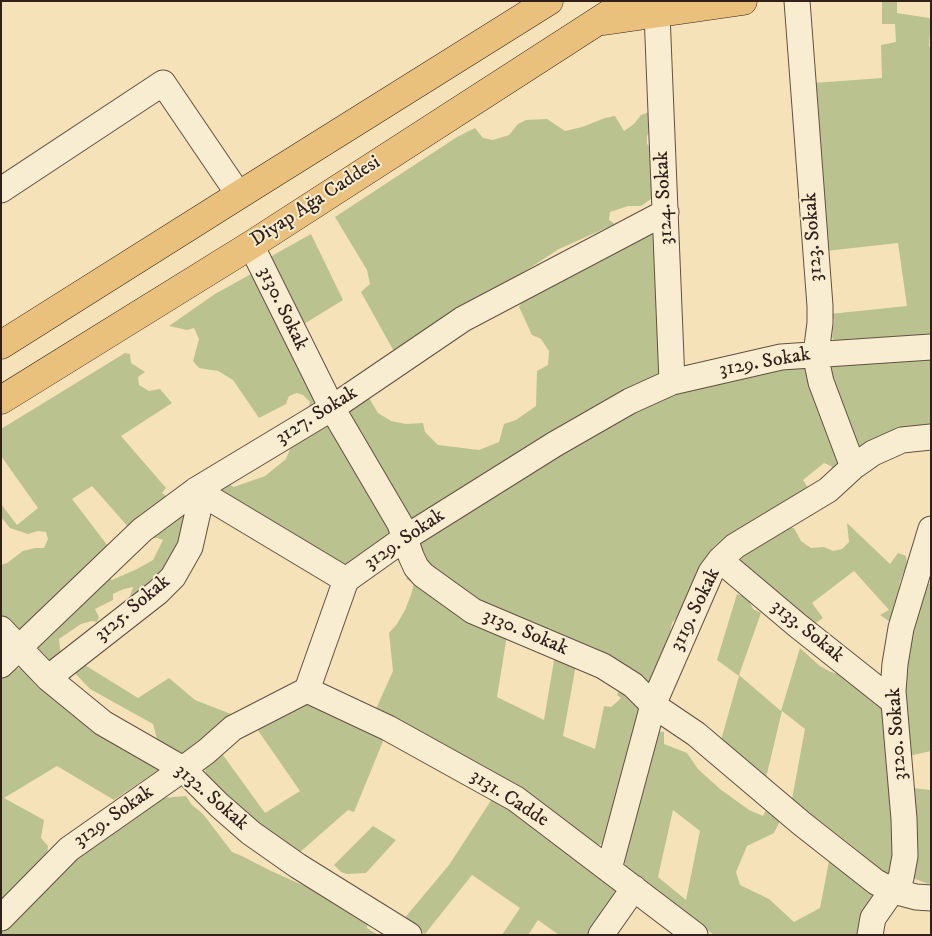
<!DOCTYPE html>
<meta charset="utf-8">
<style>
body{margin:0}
#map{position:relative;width:932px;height:936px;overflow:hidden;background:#f5e2b8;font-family:"IM FELL DW Pica",serif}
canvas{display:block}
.frame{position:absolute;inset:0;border:2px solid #312019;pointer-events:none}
</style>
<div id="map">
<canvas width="932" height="936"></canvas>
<div class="frame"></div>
</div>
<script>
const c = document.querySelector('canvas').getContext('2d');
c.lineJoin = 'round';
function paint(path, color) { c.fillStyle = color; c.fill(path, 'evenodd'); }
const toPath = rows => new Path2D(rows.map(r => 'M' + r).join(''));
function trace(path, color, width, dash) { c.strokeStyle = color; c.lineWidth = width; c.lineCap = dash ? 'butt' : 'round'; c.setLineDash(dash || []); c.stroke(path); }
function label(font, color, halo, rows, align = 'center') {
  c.font = font + ' "IM FELL DW Pica",serif'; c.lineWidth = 4; c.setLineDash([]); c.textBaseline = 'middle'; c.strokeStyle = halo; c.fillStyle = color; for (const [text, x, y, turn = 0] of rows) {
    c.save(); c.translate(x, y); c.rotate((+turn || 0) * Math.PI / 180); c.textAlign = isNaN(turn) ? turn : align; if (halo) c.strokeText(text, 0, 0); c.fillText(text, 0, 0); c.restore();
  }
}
const green = toPath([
 [882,1,897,1,897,13,929,18,931,20,929,46,931,49,931,339,838,343,832,338,834,320,830,314,907,306,898,243,826,251,813,83,882,78,881,45,896,42,895,24,882,24],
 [652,111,652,125,647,136,647,144,655,151,657,190,651,199,641,206,628,206,610,212,609,220,615,224,559,249,396,355,361,292,370,284,367,270,335,217,457,137,475,128,483,138,493,140,509,135,518,124,526,120,547,119,565,131,582,127,605,118,615,116,624,131,634,124,641,115],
 [656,226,664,372,417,522,404,517,349,417,349,408,369,398,378,413,391,421,406,424,423,423,425,432,438,445,479,450,499,442,504,424,516,420,536,406,537,371,548,365,549,351,541,339,532,335,519,307,524,298],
 [311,234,343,300,299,327,270,257],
 [251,274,259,278,320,397,316,410,305,418,310,402,303,395,297,393,289,396,286,404,259,418,233,380,218,371,199,368,193,361,199,339,194,328,187,330,169,326,215,294],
 [125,353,130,354,131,363,145,372,138,377,139,385,149,391,160,389,172,403,121,436,166,488,162,493,168,497,130,529,92,486,72,499,111,550,23,635,1,618,1,565,7,563,23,551,35,548,44,548,48,539,46,532,38,531,28,534,10,528,1,517,1,504,17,525,38,508,1,456,1,429],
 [931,355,931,432,856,447,827,363],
 [778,366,805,367,809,371,842,460,836,473,831,466,824,463,803,480,813,496,790,507,683,610,672,623,669,638,651,685,514,621,429,571,418,544,595,433,680,389],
 [327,424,392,535,344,570,221,491,226,483,234,487,265,476,286,459,291,447],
 [181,510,189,513,185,531,163,572,129,599,133,587,124,589,113,594,113,600,95,609,99,617,97,622,92,621,81,624,59,639,61,656,53,660,46,660,36,649,36,643,105,575,112,580,137,569,153,560,163,540,157,538,150,538],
 [847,523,890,564,898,553,906,556,907,564,900,582,894,622,890,622,880,615,889,610,854,571,812,603,823,618,810,627,733,563,739,554,786,528,794,528,801,541,811,548,824,547,833,551,842,549,849,542],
 [408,577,507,635,497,697,544,720,555,655,576,665,563,736,595,749,604,706,611,707,617,702,621,698,617,695,619,691,642,705,609,842,598,845,588,841,389,718,386,713,381,714,375,711,393,671,389,633,397,624,405,610,411,595,414,583,406,579],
 [924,583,931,584,931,751,909,756,901,696,905,654],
 [737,594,748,598,753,609,761,613,739,675,781,711,800,648,820,666,831,672,842,675,879,703,888,718,896,811,892,875,865,863,856,849,792,799,805,729,782,711,765,782,720,744,739,676,717,660],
 [80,662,138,698,169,678,195,700,231,714,205,736,200,745,191,754,177,755,157,739,153,724,90,689,72,670],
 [20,668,32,679,156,761,158,770,114,800,57,766,4,798,44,820,41,838,48,846,47,857,33,867,19,888,1,905,1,678,11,670],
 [306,704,325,710,384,739,354,812,348,810,299,853,249,821,208,783,205,768,223,755,265,813,300,791,257,729],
 [654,731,664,732,664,744,687,753,698,769,720,789,749,810,763,816,766,810,781,819,774,833,747,846,736,872,740,885,769,899,794,922,820,908,830,856,873,891,874,898,860,935,714,935,639,879,625,865,625,852],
 [673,810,700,831,686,900,658,877],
 [912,788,931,790,931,883,928,884,913,878],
 [186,796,192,805,203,814,232,852,244,857,269,870,318,892,333,903,367,920,367,928,378,935,1,935,1,930,60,870,139,812,148,809,162,798],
 [492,799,523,816,622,887,595,935,559,935,538,920,528,935,502,935,520,908,472,875,425,934,403,920,449,865],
 [373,826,396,840,366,873,347,874,341,872,334,865]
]);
const minor = toPath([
 [797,1,820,306,820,323,816,354,818,368,821,382,853,467],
 [657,14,672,382],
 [1,190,163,83,239,195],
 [251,245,332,408,400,524,411,556,416,567,423,575,473,611,603,666,633,685,653,705,696,734,801,823,876,882,893,891,916,897,931,898],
 [196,490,346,580],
 [720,560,797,625,894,702],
 [1,629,48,678,103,723,183,769,219,805,251,833,298,866,409,935],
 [1,665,142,530,196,490,332,408,463,319,666,212],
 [48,678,158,592,173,577,190,547,202,494],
 [307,690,388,728,516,799,695,935],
 [609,869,653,705,711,572,720,560,735,546,828,490,853,467,873,453,902,440,931,437],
 [1,918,69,849,183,769,207,751,233,728,307,690,346,580,405,538,555,444,630,401,672,382,781,357,931,347],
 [601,935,634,888],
 [870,935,873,918,901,878,905,856,904,819,893,691,895,664,901,628,931,529]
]);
const major = toPath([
 [604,21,743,1],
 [1,345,239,195,549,1],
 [1,400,251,245,629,1]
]);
const streetNames = [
 ["3124. Sokak",665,198,-93],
 ["Diyap Ağa Caddesi",316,202,-33],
 ["3123. Sokak",814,237,-94],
 ["3130. Sokak",282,309,64],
 ["3129. Sokak",765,363,-10],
 ["3127. Sokak",317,416,-32],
 ["3129. Sokak",405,540,-34],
 ["3125. Sokak",133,609,-40],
 ["3119. Sokak",696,610,-64],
 ["3133. Sokak",807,632,39],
 ["3130. Sokak",525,633,23],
 ["3120. Sokak",898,734,-94],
 ["3132. Sokak",211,798,41],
 ["3131. Cadde",509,799,33],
 ["3129. Sokak",114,817,-35]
];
paint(green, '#bac390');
trace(minor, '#625041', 27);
trace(major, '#312019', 29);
trace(minor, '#f8ecd1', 25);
trace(major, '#eac17c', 28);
label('20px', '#312019', '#f8ecd1', streetNames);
</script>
